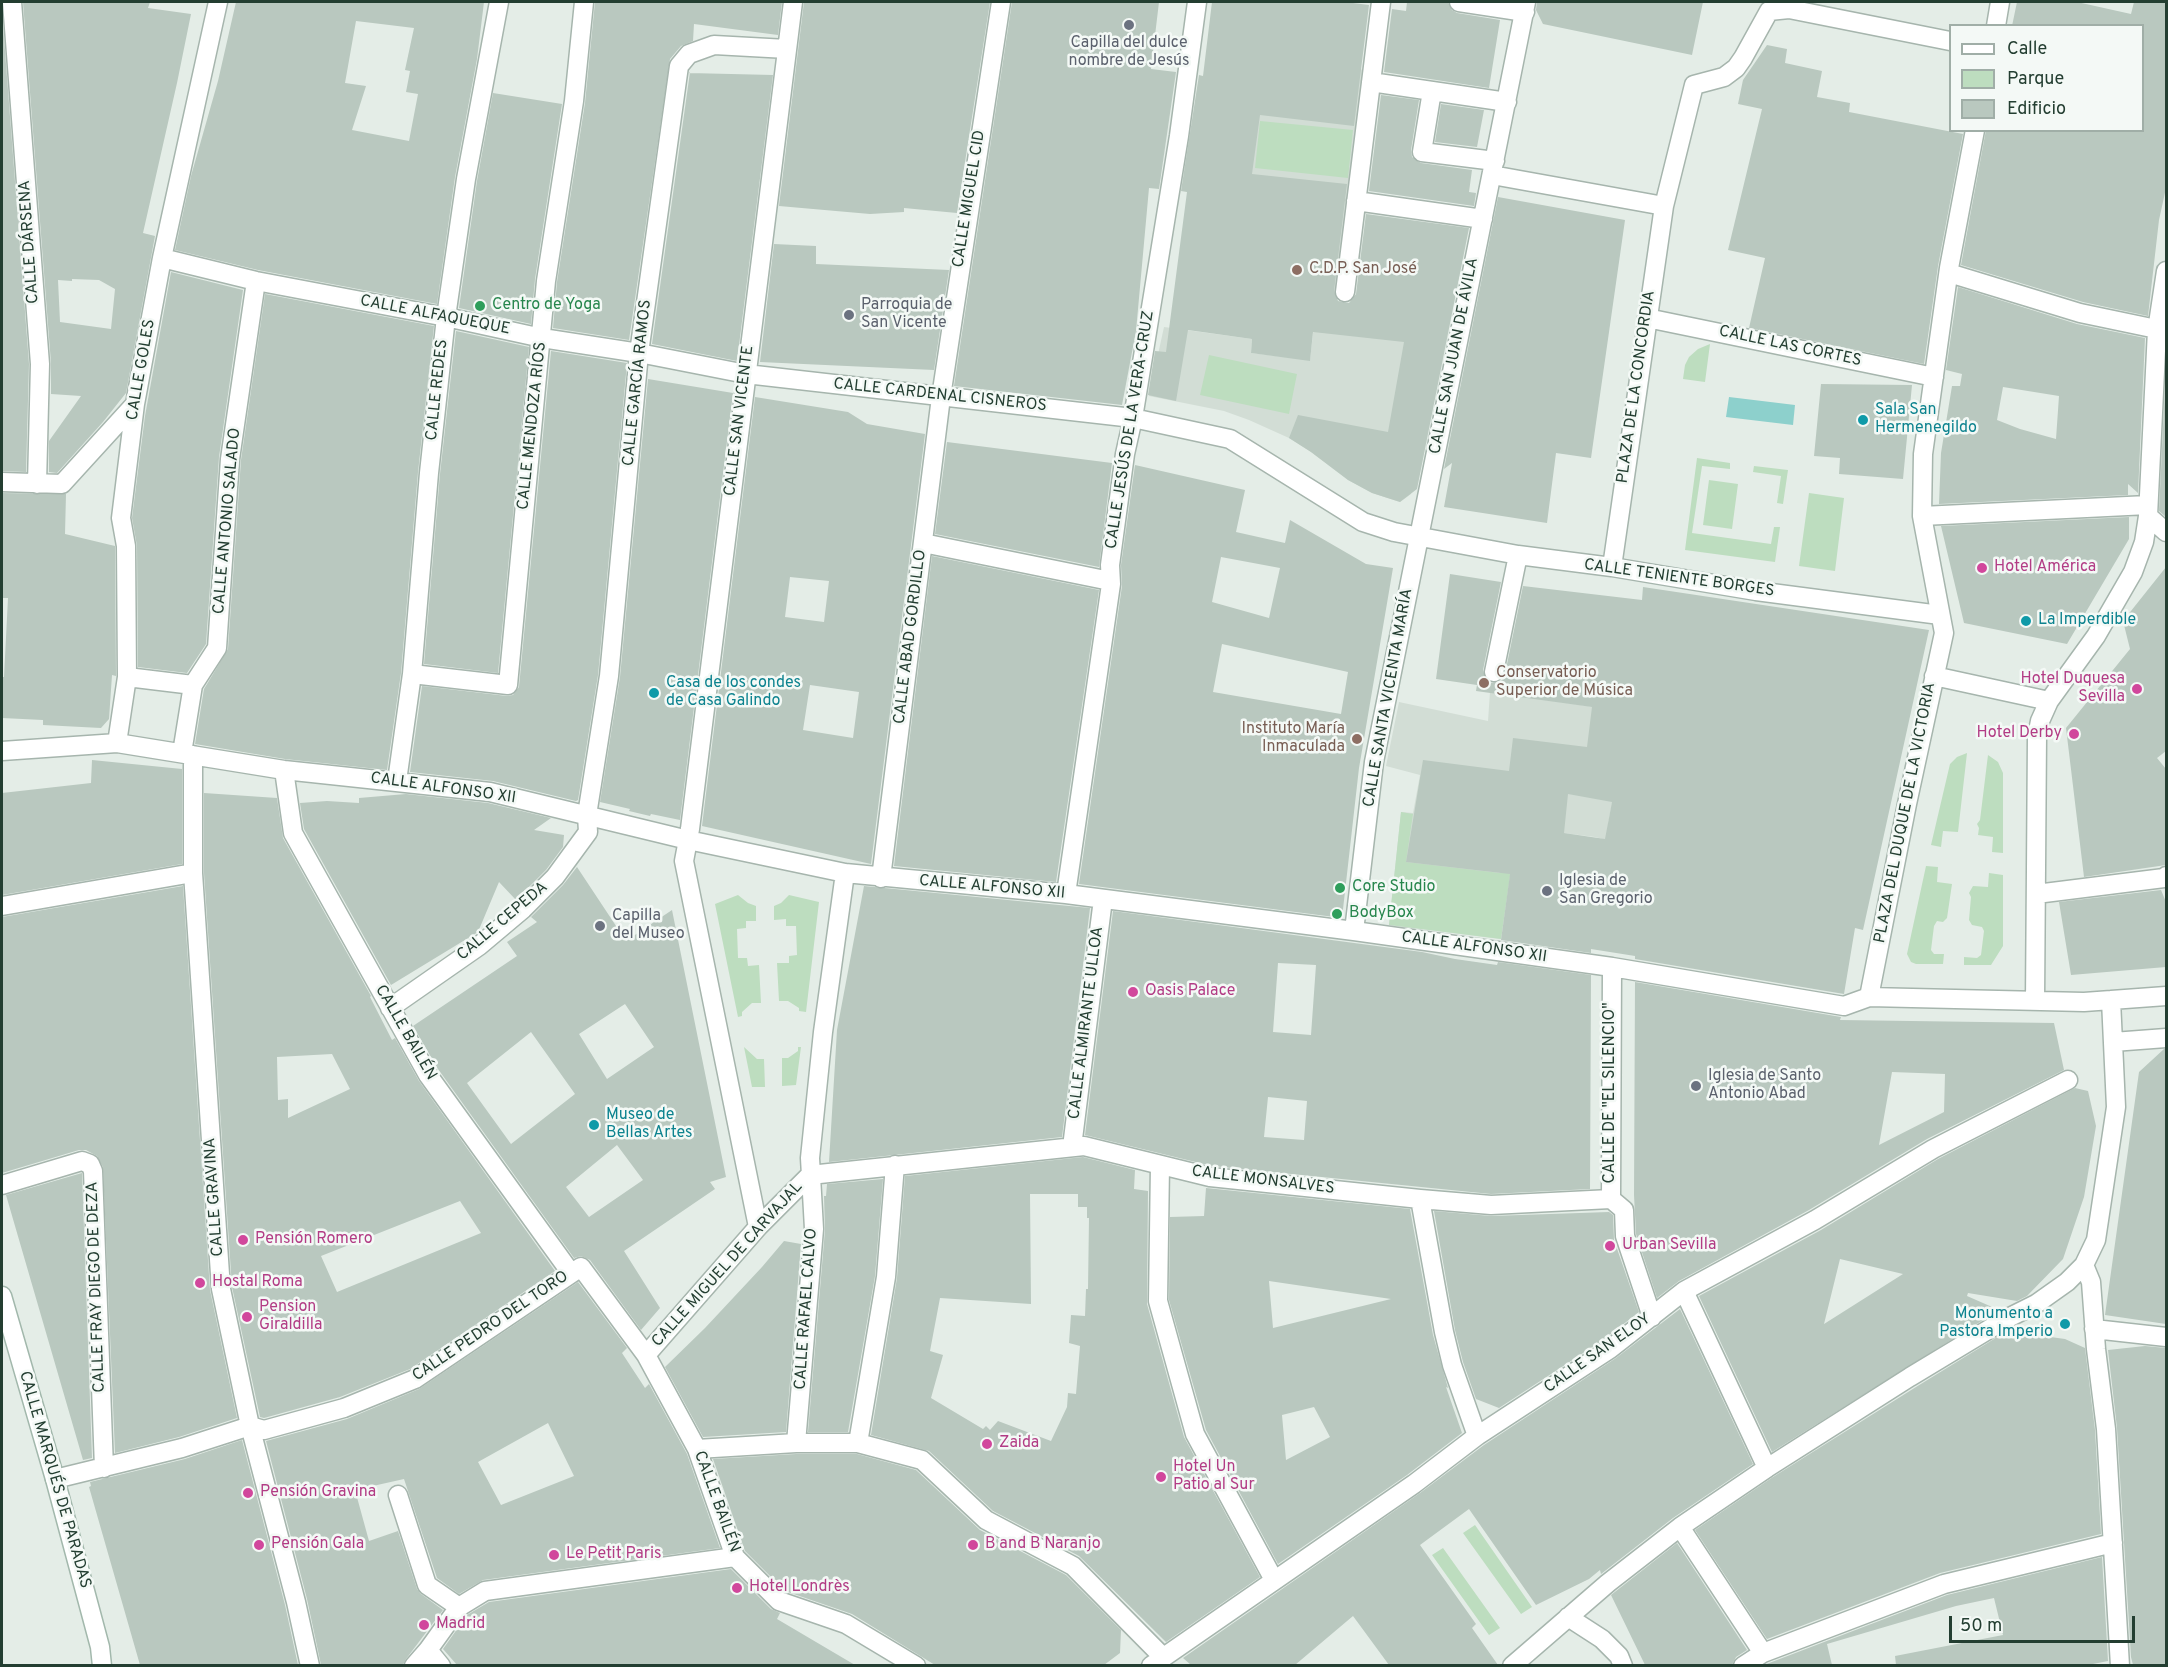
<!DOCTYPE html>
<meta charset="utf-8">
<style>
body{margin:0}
#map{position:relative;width:2168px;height:1667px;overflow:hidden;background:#e4ede7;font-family:Overpass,sans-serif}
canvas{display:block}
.frame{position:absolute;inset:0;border:3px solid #233e31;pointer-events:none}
.legend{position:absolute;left:1949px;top:24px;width:195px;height:108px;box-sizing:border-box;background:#f4f9f6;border:2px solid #a0aea7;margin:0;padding:8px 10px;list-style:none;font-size:18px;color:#233e31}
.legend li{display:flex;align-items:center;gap:12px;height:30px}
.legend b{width:30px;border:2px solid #a0aea7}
.scale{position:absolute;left:1949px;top:1616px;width:186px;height:27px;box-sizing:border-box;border:3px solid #233e31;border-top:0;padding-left:8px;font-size:18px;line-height:21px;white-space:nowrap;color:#233e31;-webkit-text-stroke:4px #f4f9f6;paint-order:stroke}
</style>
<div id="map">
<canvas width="2168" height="1667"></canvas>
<div class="frame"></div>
<ul class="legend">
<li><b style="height:8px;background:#fff"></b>Calle</li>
<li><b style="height:16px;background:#bdddbf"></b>Parque</li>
<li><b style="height:16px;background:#b9c8bf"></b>Edificio</li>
</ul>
<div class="scale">50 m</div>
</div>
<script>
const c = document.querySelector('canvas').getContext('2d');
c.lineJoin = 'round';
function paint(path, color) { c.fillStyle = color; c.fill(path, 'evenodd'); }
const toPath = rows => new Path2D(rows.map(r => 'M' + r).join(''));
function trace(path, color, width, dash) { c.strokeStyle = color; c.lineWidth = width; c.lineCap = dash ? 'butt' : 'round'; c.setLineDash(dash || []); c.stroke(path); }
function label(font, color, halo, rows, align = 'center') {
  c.font = font + ' Overpass,sans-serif'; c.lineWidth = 5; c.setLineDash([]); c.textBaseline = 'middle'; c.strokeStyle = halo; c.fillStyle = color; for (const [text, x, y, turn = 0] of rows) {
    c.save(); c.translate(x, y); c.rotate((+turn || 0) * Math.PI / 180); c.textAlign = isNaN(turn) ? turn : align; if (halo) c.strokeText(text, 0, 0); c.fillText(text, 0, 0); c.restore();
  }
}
const built = toPath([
 [1339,65,1364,70,1337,303,1444,315,1411,494,1400,502,1372,493,1348,480,1311,452,1289,438,1249,420,1224,411,1149,396,1164,327,1252,339,1251,353,1310,360,1319,281,1248,198,1202,78],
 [1490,692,1630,712,1608,824,1673,857,1595,837,1517,827,1501,939,1389,925,1401,812,1413,813,1420,775,1386,766,1399,702,1488,721]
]);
const green = toPath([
 [1260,121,1353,130,1348,178,1255,168],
 [1710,344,1705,382,1683,379,1685,365,1689,357,1698,349],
 [1209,355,1297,374,1289,414,1200,395],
 [1697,458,1730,463,1730,469,1702,466,1692,533,1771,544,1774,527,1780,527,1775,562,1685,550],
 [1754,466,1788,470,1783,504,1777,503,1781,476,1753,472],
 [1709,480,1738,484,1732,529,1703,525],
 [1809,493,1844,498,1835,571,1799,566],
 [1967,753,1958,832,1943,831,1941,847,1931,845,1950,764,1957,757],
 [1988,755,1998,762,2003,773,2003,853,1992,852,1993,837,1978,835,1979,828,1977,824,1980,820],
 [1401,812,1413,814,1406,862,1500,873,1506,825,1517,827,1501,939,1389,925],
 [1926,866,1938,867,1937,882,1952,884,1947,918,1943,922,1937,921,1934,926,1931,950,1934,954,1944,954,1943,964,1916,964,1911,962,1907,954],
 [1989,873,2003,875,2003,946,1991,965,1964,965,1964,957,1977,958,1981,955,1984,931,1982,927,1972,925,1969,920,1971,897,1969,893,1973,886,1988,887],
 [738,895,748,903,756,906,756,921,746,921,746,928,737,929,738,958,747,958,748,966,759,965,761,1003,752,1003,742,1012,742,1016,738,1017,715,904],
 [789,895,819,902,806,1012,799,1011,799,1008,788,1001,779,1001,777,963,789,963,789,956,797,955,796,926,786,926,786,919,774,920,774,906,781,903],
 [744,1047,757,1059,764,1059,765,1087,752,1087],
 [798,1047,801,1047,796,1085,782,1086,782,1058,788,1058,798,1051],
 [1475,1525,1532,1607,1521,1614,1463,1533],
 [1443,1548,1500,1628,1489,1635,1432,1555]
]);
const water = toPath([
 [1729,397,1795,405,1793,425,1726,417]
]);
const building = toPath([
 [23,2,150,2,148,8,191,14,177,83,143,233,155,236,126,393,103,422,57,473,49,472,49,441,81,396,51,394,51,363],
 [72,279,99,280,115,289,111,329,60,322,58,280,72,281],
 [236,2,484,2,477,59,455,177,437,304,258,270,175,250,191,176,218,81],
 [356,21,414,28,405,70,410,71,406,92,418,94,409,141,352,130,366,86,345,83],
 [595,2,782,2,778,35,694,24,693,41,681,46,670,59,629,340,553,328,557,282,585,103],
 [804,2,990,2,957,213,904,208,904,212,870,214,779,206],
 [1012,2,1159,2,1151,69,1176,72,1159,189,1149,188,1136,331,1122,405,954,386],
 [1212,2,1345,2,1369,5,1354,126,1260,115,1252,174,1347,184,1334,291,1338,301,1349,303,1356,294,1366,214,1469,228,1417,489,1400,502,1372,493,1348,480,1311,452,1289,438,1298,415,1388,432,1404,342,1313,332,1310,361,1251,353,1252,339,1188,330,1176,401,1148,395,1155,351,1166,352,1187,192,1181,191,1199,75,1203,76],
 [1407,2,1448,2,1452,10,1457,13,1500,20,1489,88,1384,72,1392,9,1406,11],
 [1537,2,1703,2,1692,55,1543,24,1536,10],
 [2017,2,2077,2,2131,14,2134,2,2166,2,2166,188,2159,220,2148,316,2083,302,1961,265,1986,130,2142,130,2142,26,2012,26],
 [2,12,29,364,26,472,2,471],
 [1767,45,1787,49,1785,63,1822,71,1817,97,1850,103,1849,112,1963,134,1938,266,1924,364,1749,328,1765,258,1728,250,1762,109,1738,104,1743,80],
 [690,72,689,73,773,75,737,361,652,344],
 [493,93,562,104,535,279,531,324,459,308,477,181],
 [1381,95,1419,100,1411,150,1412,157,1421,163,1472,170,1469,192,1476,193,1474,206,1369,191],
 [1441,104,1484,110,1477,147,1435,142],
 [1498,197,1625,220,1591,458,1556,453,1547,523,1444,507,1452,463,1444,469],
 [774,244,816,246,816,264,949,270,934,370,760,362],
 [171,272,243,290,219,457,206,644,187,673,138,667,137,546,132,518,145,416],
 [1958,287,2077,324,2145,338,2138,493,2128,484,2128,495,1939,504,1941,453,1952,386,1960,386,1962,374,1946,370],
 [2003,387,2059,396,2056,439,2020,429,1997,420],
 [265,294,434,326,418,472,401,673,387,770,285,759,195,744,204,689,228,649,241,460],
 [456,331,529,347,498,673,424,664,440,474],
 [551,351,627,363,598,675,578,800,576,801,493,781,410,772,422,686,507,696,513,695,519,687],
 [2166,366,2166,517,2159,511],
 [648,379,733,393,680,820,651,814,650,816,629,811,630,809,600,802,620,677],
 [1821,384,1912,385,1903,479,1839,474,1840,458,1814,456],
 [755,397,848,412,867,424,925,434,871,864,702,826],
 [790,577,829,581,824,622,785,617],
 [810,685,859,692,853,738,803,730],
 [947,442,1112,463,1099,567,935,534],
 [1135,465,1245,490,1236,532,1285,543,1290,520,1366,564,1393,568,1359,768,1342,918,1079,884,1122,586,1121,565],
 [1221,557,1280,568,1269,618,1212,602],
 [1222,644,1348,672,1341,714,1213,692],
 [2,493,66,494,65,534,115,546,116,676,112,675,109,719,101,728,43,725,43,720,2,718,2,677,4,677,8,598,2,598],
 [2129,517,2129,539,2067,644,1964,623,1941,526],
 [932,556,1099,590,1056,882,894,866],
 [2166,567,2166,751,2157,758,2166,769,2166,865,2084,877,2066,728,2130,649,2123,621],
 [1450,574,1501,582,1483,670,1486,680,1492,683,1502,680,1505,674,1523,586,1642,600,1643,587,1929,630,1863,930,1855,928,1844,994,1635,959,1635,956,1591,949,1591,953,1501,940,1510,874,1406,862,1423,760,1509,771,1513,738,1587,747,1592,707,1476,691,1477,685,1436,679],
 [1568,794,1612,802,1605,839,1564,833],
 [92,760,182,769,182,864,2,895,2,793,91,783],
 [204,793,277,798,283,838,371,996,370,997,392,1040,395,1038,419,1081,555,1271,410,1369,340,1397,264,1418,260,1417,232,1287,204,873],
 [332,1054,350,1089,288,1118,288,1099,278,1100,277,1057],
 [460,1201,481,1233,337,1292,321,1256],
 [406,794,488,803,551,818,534,830,564,835,563,847,546,870,516,900,499,882,478,932,391,985,304,829,300,803,327,801,359,803,359,798],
 [577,867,626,941,672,910,726,1177,710,1182,715,1189,624,1251,660,1308,641,1330,590,1260,581,1256,574,1258,438,1069,413,1026,517,956,507,942,537,922,531,917,563,885],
 [625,1004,654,1047,607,1079,579,1034],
 [531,1032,575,1094,511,1144,467,1083],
 [617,1145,643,1180,589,1217,566,1187],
 [183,886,210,1290,237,1418,179,1437,115,1453,103,1167,97,1156,86,1150,79,1150,2,1173,2,917],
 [864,886,1090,908,1062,1137,829,1162,837,1030],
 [2161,890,2166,902,2166,967,2071,975,2059,902],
 [1113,911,1422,952,1455,959,1497,965,1498,962,1591,975,1590,1189,1491,1194,1212,1166,1085,1135],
 [1278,963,1316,965,1311,1035,1273,1032],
 [1268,1097,1307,1101,1304,1140,1264,1137],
 [1635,982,1841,1017,1840,1020,2054,1023,2064,1070,1927,1139,1809,1210,1679,1281,1657,1298,1636,1234,1634,1195],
 [1892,1072,1945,1074,1944,1112,1879,1145],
 [2164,1049,2166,1049,2166,1324,2105,1315,2139,1072],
 [2075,1088,2088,1091,2096,1126,2084,1197,2063,1259,2027,1296,2017,1301,1968,1293,1967,1296,1999,1310,1772,1452,1699,1296,1821,1230,1938,1159],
 [1840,1259,1903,1274,1824,1324],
 [1083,1157,1135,1170,1134,1189,1148,1191,1147,1304,1184,1437,1260,1577,1166,1642,1079,1556,993,1511,929,1451,871,1435,897,1278,905,1176],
 [1030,1194,1078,1194,1078,1207,1087,1207,1087,1218,1089,1218,1088,1289,1086,1289,1085,1316,1071,1315,1069,1343,1080,1346,1076,1394,1068,1393,1067,1407,1051,1441,998,1421,990,1430,986,1426,983,1429,931,1398,943,1355,930,1351,940,1298,1031,1304],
 [82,1173,92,1458,83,1460,6,1195],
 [883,1179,875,1276,848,1432,808,1432,825,1230,824,1196,826,1196,827,1184],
 [1206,1188,1410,1209,1433,1335,1448,1388,1446,1387,1462,1433,1407,1475,1278,1564,1206,1430,1169,1300,1170,1217,1204,1216],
 [1269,1281,1391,1299,1273,1328],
 [1314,1407,1330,1437,1286,1460,1282,1415],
 [1434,1211,1491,1216,1609,1212,1613,1215,1614,1240,1639,1312,1603,1340,1499,1408,1476,1399,1463,1362,1455,1330],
 [784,1241,801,1244,786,1432,703,1437,665,1367,705,1328,762,1267],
 [578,1282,627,1348,622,1353,645,1388,649,1384,687,1454,720,1548,483,1580,459,1594,437,1578,404,1479,355,1490,369,1541,398,1531,417,1589,421,1594,443,1610,406,1659,403,1665,321,1665,307,1599,266,1441,347,1419,419,1389],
 [548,1423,574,1476,501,1505,478,1462],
 [1680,1309,1753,1464,1673,1518,1601,1574,1600,1570,1589,1579,1536,1605,1469,1509,1420,1545,1476,1624,1472,1628,1498,1665,1389,1665,1353,1616,1295,1665,1191,1665,1183,1658,1420,1493,1484,1445,1616,1358],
 [2007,1331,2065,1339,2085,1348,2095,1430,2101,1534,1940,1573,1767,1639,1695,1530,1773,1477,1916,1387],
 [2145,1346,2166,1348,2166,1665,2133,1665,2131,1657,2117,1428,2108,1350],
 [242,1440,285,1605,298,1665,140,1665,89,1487,91,1486,90,1482,185,1459],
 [796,1454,857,1454,916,1470,980,1530,1066,1575,1121,1630,1120,1653,1104,1665,935,1665,852,1614,785,1591,745,1551,713,1459],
 [1677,1543,1747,1650,1736,1657,1732,1665,1645,1665,1611,1595],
 [2102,1557,2108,1661,2088,1665,1896,1665,1895,1656,2003,1635,1994,1598,1956,1606,1827,1644,1832,1665,1764,1665,1947,1595],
 [731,1569,771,1609,780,1613,777,1619,855,1665,457,1665,443,1649,467,1615,489,1602]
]);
const street = toPath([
 [12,2,40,364,37,484],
 [1459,2,1525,12],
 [1996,26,2000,2],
 [1371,82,1507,102],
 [1432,91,1422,152,1495,161],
 [1492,175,1664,206],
 [1356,201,1483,219],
 [162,258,256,281,446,317,542,338,639,353,746,374,1133,418,1230,439,1363,522,1394,532,1518,555,1612,567,1756,591,1940,615],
 [1949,273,2080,313,2166,331],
 [1345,292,1381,2],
 [1647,318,1934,377],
 [2,482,62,484,135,404],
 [1922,516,2148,505],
 [2148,516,2166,532],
 [923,543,1110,581],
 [1612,567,1664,206,1694,85,1724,77,1736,68,1743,58,1769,11,1789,9,1950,41],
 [1494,672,1518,555],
 [412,674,508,685,546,281,574,101,584,2],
 [1934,676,2049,701],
 [127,677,193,685],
 [117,743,127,677,126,546,121,518,135,404,162,258,218,2],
 [2,751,117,743,284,770,490,792,688,840,845,873,1066,894,1354,931,1612,967,1844,1006,1869,997,2084,1002,2166,996],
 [182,753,193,685,217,648,230,459,256,281],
 [193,755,193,873,221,1289,250,1426,296,1602,310,1666],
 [284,770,293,833,428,1075,571,1273],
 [397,781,412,674,429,473,446,317,466,179,499,2],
 [881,878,941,397,1001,2],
 [1066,894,1111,584,1110,565,1125,454,1133,418,1179,136,1197,2],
 [2036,894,2164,878,2166,876],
 [2,906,193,873],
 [1354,931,1374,762,1526,2],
 [1612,967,1611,1199,1624,1210,1625,1236,1652,1317],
 [1869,997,1907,804,1944,633,1922,516,1923,454,1949,268,1975,130],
 [2035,1001,2037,736,2040,721,2049,701,2096,636,2133,572,2144,542,2148,516,2157,330,2166,271],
 [390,1008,479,946,523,909,555,877,588,832,587,815,609,676,639,353,679,66,689,54,714,45,787,49],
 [2113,1042,2166,1038],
 [1072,1147,1103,899],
 [1160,1165,1158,1301,1195,1434,1274,1580],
 [810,1175,1084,1146,1210,1177,1420,1199,1491,1205,1611,1199],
 [2,1185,82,1161,90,1164,93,1171,104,1468],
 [1420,1199,1444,1332,1452,1365,1477,1436],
 [758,1227,684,861,690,829,793,2],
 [2084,1265,2091,1282,2096,1349,2106,1429,2120,1666],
 [1684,1291,1767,1468],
 [2094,1329,2166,1337],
 [646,1355,758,1227,810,1175],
 [796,1443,814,1229,810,1158,823,1032,845,873],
 [858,1443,886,1277,895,1165],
 [697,1449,796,1443,858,1443,922,1460,986,1520,1073,1566,1162,1656],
 [55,1479,182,1448,250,1426,264,1430,344,1408,415,1379,581,1267,646,1355,697,1449,735,1557,779,1601,846,1624,916,1666],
 [398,1495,427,1585,459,1607],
 [1680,1527,1763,1653],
 [1568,1617,1602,1639,1619,1656,1623,1666],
 [428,1650,441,1666],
 [414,1666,428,1650,459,1607,485,1591,735,1557],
 [1151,1666,1414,1484,1477,1436,1610,1349,1684,1291,1815,1220,1933,1149,2068,1080],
 [1512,1666,1608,1583,1680,1527,1767,1468,1910,1377,2006,1319,2036,1304,2067,1282,2084,1265,2096,1240,2116,1107,2111,1000],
 [1743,1666,1763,1653,1944,1584,2113,1543]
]);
const secondary = toPath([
 [2,1296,55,1479,100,1647,102,1666]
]);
const markers = [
 [1129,25,6,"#6b7280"],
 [1297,270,6,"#8d6e63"],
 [480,306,6,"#2e9e5b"],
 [849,315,6,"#6b7280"],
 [1863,420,6,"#0f9aa8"],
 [1982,568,6,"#d1479c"],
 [2026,621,6,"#0f9aa8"],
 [1484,683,6,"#8d6e63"],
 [2137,689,6,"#d1479c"],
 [654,693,6,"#0f9aa8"],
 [2074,734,6,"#d1479c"],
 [1357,739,6,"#8d6e63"],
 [1340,888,6,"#2e9e5b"],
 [1547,891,6,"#6b7280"],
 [1337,914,6,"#2e9e5b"],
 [600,926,6,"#6b7280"],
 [1133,992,6,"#d1479c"],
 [1696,1086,6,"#6b7280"],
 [594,1125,6,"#0f9aa8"],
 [243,1240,6,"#d1479c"],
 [1610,1246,6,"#d1479c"],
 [200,1283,6,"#d1479c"],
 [247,1317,6,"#d1479c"],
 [2065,1324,6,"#0f9aa8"],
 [987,1444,6,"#d1479c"],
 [1161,1477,6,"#d1479c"],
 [248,1493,6,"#d1479c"],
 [259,1545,6,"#d1479c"],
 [973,1545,6,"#d1479c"],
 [554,1555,6,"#d1479c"],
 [737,1588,6,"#d1479c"],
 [424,1625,6,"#d1479c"]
];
const worshipNames = [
 ["Capilla del dulce",1129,44,"center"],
 ["nombre de Jesús",1129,62,"center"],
 ["Parroquia de",861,306],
 ["San Vicente",861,324],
 ["Iglesia de",1559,882],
 ["San Gregorio",1559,900],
 ["Capilla",612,917],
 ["del Museo",612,935],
 ["Iglesia de Santo",1708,1077],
 ["Antonio Abad",1708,1095]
];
const streetNames = [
 ["CALLE MIGUEL CID",970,199,-81],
 ["CALLE DÁRSENA",30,242,-94],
 ["CALLE ALFAQUEQUE",435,316,11],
 ["CALLE LAS CORTES",1790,347,12],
 ["CALLE SAN JUAN DE ÁVILA",1455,356,-79],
 ["CALLE GOLES",142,370,-80],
 ["CALLE GARCÍA RAMOS",638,383,-84],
 ["PLAZA DE LA CONCORDIA",1637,387,-82],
 ["CALLE REDES",438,390,-84],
 ["CALLE CARDENAL CISNEROS",940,396,6],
 ["CALLE SAN VICENTE",740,421,-83],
 ["CALLE MENDOZA RÍOS",533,426,-84],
 ["CALLE JESÚS DE LA VERA-CRUZ",1131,430,-81],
 ["CALLE ANTONIO SALADO",228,521,-85],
 ["CALLE TENIENTE BORGES",1679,579,8],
 ["CALLE ABAD GORDILLO",911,637,-83],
 ["CALLE SANTA VICENTA MARÍA",1389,698,-80],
 ["CALLE ALFONSO XII",443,789,8],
 ["PLAZA DEL DUQUE DE LA VICTORIA",1906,813,-79],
 ["CALLE ALFONSO XII",992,888,5],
 ["CALLE CEPEDA",503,922,-40],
 ["CALLE ALFONSO XII",1474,948,8],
 ["CALLE ALMIRANTE ULLOA",1087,1023,-83],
 ["CALLE BAILÉN",405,1033,60],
 ["CALLE DE \"EL SILENCIO\"",1611,1093,-90],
 ["CALLE MONSALVES",1263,1181,7],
 ["CALLE GRAVINA",215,1197,-94],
 ["CALLE MIGUEL DE CARVAJAL",728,1265,-48],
 ["CALLE FRAY DIEGO DE DEZA",97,1287,-92],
 ["CALLE RAFAEL CALVO",807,1309,-86],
 ["CALLE PEDRO DEL TORO",491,1327,-34],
 ["CALLE SAN ELOY",1598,1354,-35],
 ["CALLE MARQUÉS DE PARADAS",54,1480,74],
 ["CALLE BAILÉN",716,1502,70]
];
const educationNames = [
 ["C.D.P. San José",1309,270],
 ["Conservatorio",1496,674],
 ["Superior de Música",1496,692],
 ["Instituto María",1345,730,"right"],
 ["Inmaculada",1345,748,"right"]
];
const leisureNames = [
 ["Centro de Yoga",492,306],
 ["Core Studio",1352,888],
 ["BodyBox",1349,914]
];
const cultureNames = [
 ["Sala San",1875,411],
 ["Hermenegildo",1875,429],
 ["La Imperdible",2038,621],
 ["Casa de los condes",666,684],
 ["de Casa Galindo",666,702],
 ["Museo de",606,1116],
 ["Bellas Artes",606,1134],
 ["Monumento a",2053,1315,"right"],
 ["Pastora Imperio",2053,1333,"right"]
];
const hotelNames = [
 ["Hotel América",1994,568],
 ["Hotel Duquesa",2125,680,"right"],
 ["Sevilla",2125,698,"right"],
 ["Hotel Derby",2062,734,"right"],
 ["Oasis Palace",1145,992],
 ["Pensión Romero",255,1240],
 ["Urban Sevilla",1622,1246],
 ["Hostal Roma",212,1283],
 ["Pension",259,1308],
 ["Giraldilla",259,1326],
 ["Zaida",999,1444],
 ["Hotel Un",1173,1468],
 ["Patio al Sur",1173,1486],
 ["Pensión Gravina",260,1493],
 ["Pensión Gala",271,1545],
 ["B and B Naranjo",985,1545],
 ["Le Petit Paris",566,1555],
 ["Hotel Londrès",749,1588],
 ["Madrid",436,1625]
];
paint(built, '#d2ddd5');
paint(green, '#bdddbf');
paint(water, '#8dd0cc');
paint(building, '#b9c8bf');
trace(street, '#a6b5ad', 21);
trace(secondary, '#a2b8ac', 21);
trace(street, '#fff', 18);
trace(secondary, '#fff', 18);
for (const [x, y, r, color] of markers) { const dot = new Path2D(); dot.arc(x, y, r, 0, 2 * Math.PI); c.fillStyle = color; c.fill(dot); trace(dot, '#f4f9f6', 2); }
label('16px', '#5b616d', '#f4f9f6', worshipNames, 'left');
label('16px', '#233e31', '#f4f9f6', streetNames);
label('16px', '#785e54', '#f4f9f6', educationNames, 'left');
label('16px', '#27864d', '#f4f9f6', leisureNames, 'left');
label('16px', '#0d838f', '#f4f9f6', cultureNames, 'left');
label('16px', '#b23c85', '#f4f9f6', hotelNames, 'left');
</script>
